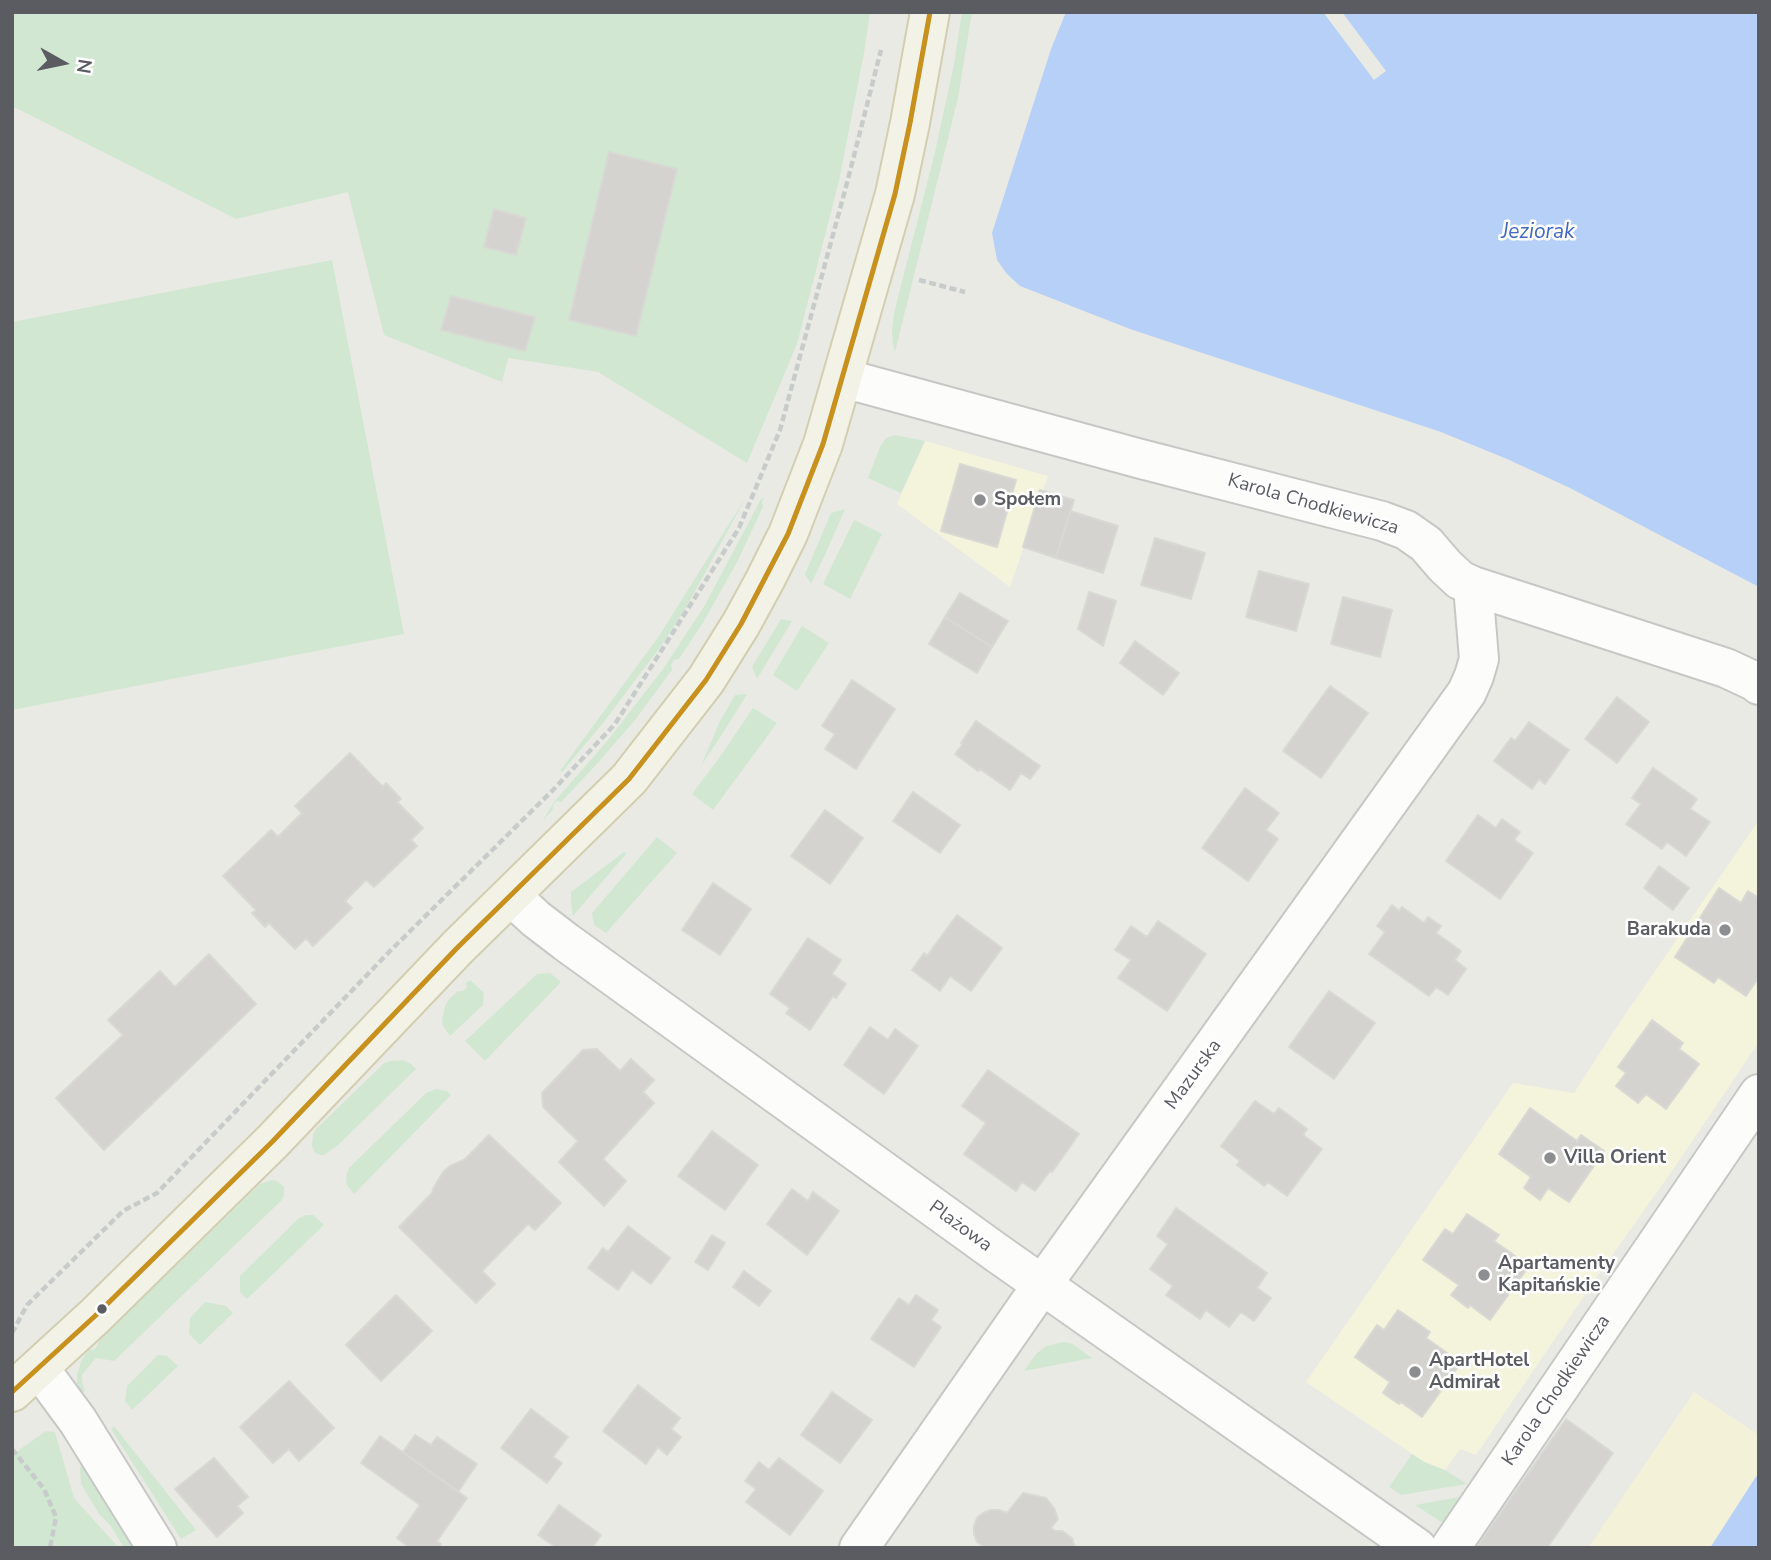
<!DOCTYPE html>
<meta charset="utf-8">
<style>
body{margin:0}
#map{position:relative;width:1771px;height:1560px;overflow:hidden;background:#eaeae4;font-family:"Nunito Sans",sans-serif}
canvas{display:block}
.frame{position:absolute;inset:0;border:14px solid #5a5c62;pointer-events:none}
.north{position:absolute;left:28px;top:28px;width:70px;height:70px;-webkit-text-stroke:5px #fff;paint-order:stroke;rotate:99deg;font-size:19px;font-weight:700;line-height:28px;text-align:center;color:#5a5c62}
.north::after{content:'';display:block;margin:auto;width:24px;height:32px;background:#5a5c62;clip-path:polygon(50% 0,100% 100%,50% 72%,0 100%)}
</style>
<div id="map">
<canvas width="1771" height="1560"></canvas>
<div class="frame"></div>
<div class="north">N</div>
</div>
<script>
const c = document.querySelector('canvas').getContext('2d');
c.lineJoin = 'round';
function paint(path, color) { c.fillStyle = color; c.fill(path, 'evenodd'); }
const toPath = rows => new Path2D(rows.map(r => 'M' + r).join(''));
function trace(path, color, width, dash) { c.strokeStyle = color; c.lineWidth = width; c.lineCap = dash ? 'butt' : 'round'; c.setLineDash(dash || []); c.stroke(path); }
function label(font, color, halo, rows, align = 'center') {
  c.font = font + ' "Nunito Sans",sans-serif'; c.lineWidth = 5; c.setLineDash([]); c.textBaseline = 'middle'; c.strokeStyle = halo; c.fillStyle = color; for (const [text, x, y, turn = 0] of rows) {
    c.save(); c.translate(x, y); c.rotate((+turn || 0) * Math.PI / 180); c.textAlign = isNaN(turn) ? turn : align; if (halo) c.strokeText(text, 0, 0); c.fillText(text, 0, 0); c.restore();
  }
}
const commercial = toPath([
 [925,441,1048,476,1010,587,897,504],
 [1759,820,1759,1042,1674,1168,1601,1271,1476,1455,1460,1449,1445,1470,1424,1462,1306,1382,1513,1083,1574,1093,1618,1025]
]);
const green = toPath([
 [12,12,870,12,864,53,839,181,797,344,747,463,598,372,508,358,502,382,384,335,348,192,236,219,12,106],
 [962,12,972,12,958,98,895,352,893,345,892,331,894,313,935,152,954,64],
 [332,260,404,634,12,710,12,322],
 [895,435,925,441,901,493,868,478,880,447,886,438],
 [746,497,687,606,661,646,603,723,562,772,560,771,659,636],
 [764,498,762,502,763,507,737,562,704,621,679,659,674,660,671,665,672,670,635,720,596,765,561,802,557,801,553,805,553,809,542,822,554,802,608,740,663,669,705,605,761,499],
 [845,509,825,555,811,584,805,574,831,513],
 [854,520,882,534,850,599,823,584],
 [781,619,792,621,757,679,752,667],
 [802,626,829,643,797,691,773,675],
 [747,694,726,728,701,766,720,721,735,695],
 [753,708,777,723,713,810,692,794,722,754],
 [657,837,677,853,606,933,594,925,592,913],
 [624,852,626,854,573,916,571,903,571,892],
 [550,973,561,982,485,1061,465,1041,537,974],
 [470,980,484,993,483,1005,450,1036,443,1026,442,1019,445,1006,449,999,458,991,463,991,467,987,466,983],
 [403,1060,411,1064,416,1069,337,1146,324,1155,321,1155,315,1153,312,1146,313,1135,315,1130,383,1064,390,1061],
 [436,1089,447,1091,451,1095,354,1194,347,1185,346,1180,347,1173,349,1168,426,1093],
 [272,1180,277,1181,284,1187,284,1196,282,1200,114,1361,96,1358,82,1375,82,1381,85,1391,80,1394,77,1383,77,1375,81,1361,89,1349,94,1350,97,1346,98,1342,260,1184],
 [306,1215,313,1215,324,1225,247,1299,240,1292,240,1276,299,1218],
 [205,1302,226,1306,233,1313,200,1345,189,1334,190,1318],
 [1063,1342,1073,1344,1092,1358,1024,1371,1036,1354,1046,1346],
 [158,1355,167,1356,178,1366,132,1410,125,1401,127,1386],
 [114,1426,196,1530,181,1539,111,1429],
 [46,1431,55,1432,74,1498,119,1548,12,1548,12,1455],
 [1412,1454,1424,1462,1445,1470,1467,1484,1401,1495,1389,1487],
 [83,1461,141,1548,124,1548,110,1525,99,1514,81,1484,80,1469],
 [1465,1496,1449,1527,1415,1505]
]);
const sand = toPath([
 [1694,1392,1759,1435,1759,1472,1710,1548,1588,1548]
]);
const water = toPath([
 [1066,12,1759,12,1759,587,1570,488,1507,459,1441,432,1130,329,1020,286,1007,274,997,260,992,233,1051,49],
 [1759,1472,1759,1548,1710,1548]
]);
const pier = toPath([
 [1323,12,1342,12,1386,71,1374,80]
]);
const building = toPath([
 [609,152,677,169,636,336,569,320,609,152],
 [494,209,526,218,516,255,484,247,494,209],
 [451,296,535,317,525,351,441,330,451,296],
 [960,464,1016,480,997,547,941,531,960,464],
 [1040,490,1074,500,1056,558,1023,547,1040,490],
 [1070,511,1118,526,1103,573,1056,558,1070,511],
 [1155,538,1205,553,1191,599,1141,585,1155,538],
 [1259,571,1309,584,1296,631,1246,617,1259,571],
 [1089,592,1116,601,1103,646,1078,629,1089,592],
 [960,593,1008,621,992,647,945,617,960,593],
 [1343,597,1392,610,1380,657,1331,644,1343,597],
 [945,617,992,647,977,673,929,644,945,617],
 [1135,641,1179,673,1163,695,1120,663,1135,641],
 [852,680,895,709,856,769,825,749,835,734,822,726,852,680],
 [1330,686,1368,713,1321,778,1283,751,1330,686],
 [1617,697,1649,722,1617,763,1585,739,1617,697],
 [976,721,1040,766,1030,779,1021,773,1010,790,980,769,978,771,955,754,963,744,961,743,976,721],
 [1529,722,1569,750,1545,784,1539,779,1532,789,1494,761,1511,738,1515,741,1529,722],
 [350,753,383,787,386,783,401,799,397,802,423,828,411,840,417,846,374,887,366,880,345,901,352,908,313,946,306,938,295,949,269,923,265,927,252,913,256,910,223,876,271,830,278,837,302,813,295,806,350,753],
 [1653,768,1697,799,1690,809,1710,822,1686,856,1667,842,1662,849,1626,824,1641,804,1632,798,1653,768],
 [1245,788,1279,813,1266,830,1278,839,1248,881,1202,848,1245,788],
 [913,792,960,825,940,853,893,821,913,792],
 [825,810,863,838,830,884,791,856,825,810],
 [1478,815,1496,828,1502,819,1520,832,1514,840,1533,853,1500,899,1446,861,1478,815],
 [1659,866,1689,888,1673,910,1644,888,1659,866],
 [713,883,751,909,720,955,682,930,713,883],
 [1719,888,1741,903,1748,891,1759,898,1759,977,1746,996,1718,977,1714,983,1675,957,1719,888],
 [1392,905,1399,911,1402,907,1424,923,1428,917,1441,926,1436,933,1461,951,1455,960,1466,969,1448,995,1436,987,1429,996,1369,954,1385,932,1377,926,1392,905],
 [957,915,1002,948,971,991,950,976,940,991,912,970,924,953,927,956,957,915],
 [1158,921,1206,954,1167,1011,1118,978,1131,960,1115,950,1131,926,1147,937,1158,921],
 [808,938,841,960,832,974,846,984,836,998,833,996,810,1030,786,1013,790,1008,770,994,808,938],
 [209,954,256,1004,104,1150,56,1098,123,1035,108,1020,160,971,175,987,209,954],
 [1329,991,1375,1023,1334,1079,1289,1047,1329,991],
 [1652,1020,1683,1043,1679,1049,1699,1064,1666,1109,1646,1094,1638,1103,1616,1086,1626,1073,1618,1067,1652,1020],
 [870,1027,888,1040,895,1029,918,1046,884,1094,844,1065,870,1027],
 [597,1049,620,1071,631,1059,654,1080,643,1092,654,1103,603,1159,626,1181,604,1206,559,1162,578,1141,543,1107,542,1093,583,1050,597,1049],
 [988,1070,1079,1134,1052,1172,1050,1171,1035,1191,1022,1182,1016,1191,964,1154,986,1123,962,1106,988,1070],
 [1255,1101,1274,1114,1279,1108,1307,1129,1303,1135,1322,1149,1287,1196,1268,1182,1264,1186,1237,1165,1240,1161,1221,1146,1255,1101],
 [1530,1108,1577,1141,1581,1135,1604,1151,1569,1202,1548,1188,1540,1200,1524,1188,1531,1177,1499,1154,1530,1108],
 [712,1131,758,1165,725,1210,678,1176,712,1131],
 [489,1135,561,1203,535,1230,528,1224,482,1271,495,1284,476,1303,399,1227,432,1193,434,1187,443,1172,450,1166,464,1160,489,1135],
 [792,1189,808,1201,813,1192,839,1211,807,1255,767,1224,792,1189],
 [1176,1208,1267,1273,1257,1288,1271,1298,1254,1321,1241,1312,1229,1327,1206,1310,1200,1319,1166,1295,1173,1286,1150,1269,1168,1244,1157,1236,1176,1208],
 [1467,1214,1499,1235,1494,1241,1529,1266,1490,1320,1470,1305,1468,1308,1451,1295,1459,1285,1423,1260,1445,1229,1453,1234,1467,1214],
 [628,1226,670,1258,651,1284,632,1270,618,1290,588,1268,603,1248,608,1252,628,1226],
 [712,1235,725,1243,708,1270,695,1262,712,1235],
 [744,1271,771,1291,759,1306,733,1287,744,1271],
 [396,1295,432,1331,381,1381,346,1345,396,1295],
 [916,1295,938,1310,931,1320,941,1327,914,1367,871,1339,899,1298,909,1305,916,1295],
 [1398,1310,1430,1332,1426,1338,1461,1363,1422,1417,1401,1402,1399,1404,1383,1393,1390,1382,1355,1357,1377,1325,1384,1330,1398,1310],
 [289,1381,334,1428,299,1461,289,1449,273,1463,240,1427,289,1381],
 [638,1385,680,1418,671,1429,681,1437,667,1455,658,1447,646,1464,603,1431,638,1385],
 [832,1392,872,1420,840,1463,801,1435,832,1392],
 [531,1409,568,1437,553,1457,562,1463,547,1483,501,1448,531,1409],
 [1566,1419,1613,1453,1547,1548,1476,1548,1566,1419],
 [415,1435,431,1445,437,1437,477,1464,458,1492,403,1452,415,1435],
 [380,1436,467,1498,437,1541,441,1544,439,1548,410,1548,397,1538,420,1505,361,1463,380,1436],
 [214,1458,248,1497,237,1506,243,1513,217,1537,175,1489,214,1458],
 [779,1458,823,1491,790,1535,746,1502,756,1489,745,1481,759,1462,769,1470,779,1458],
 [1023,1493,1046,1498,1054,1508,1058,1519,1051,1528,1055,1531,1062,1531,1072,1538,1074,1545,1078,1548,982,1548,983,1546,977,1542,974,1534,974,1526,977,1518,983,1513,991,1510,999,1510,1007,1513,1023,1493],
 [559,1505,601,1535,592,1548,557,1548,538,1535,559,1505]
]);
const path = toPath([
 [919,280,965,292],
 [12,1333,27,1305,123,1211,157,1193,390,951,553,790,615,724,739,528,780,430,847,183,881,50],
 [12,1449,44,1489,56,1517,50,1548]
]);
const minor = toPath([
 [843,378,1141,459,1382,521,1406,530,1426,544,1445,566,1460,580,1473,586,1726,668,1756,682,1759,685],
 [511,896,536,919,566,942,997,1253,1417,1548],
 [39,1368,78,1421,157,1548],
 [859,1548,1042,1285,1467,692,1474,676,1479,659,1473,586],
 [1450,1548,1759,1094]
]);
const major = toPath([
 [12,1392,95,1316,272,1142,457,948,629,779,706,680,741,624,765,580,788,534,823,444,895,194,910,123,930,12]
]);
const bus1 = toPath([
 [12,1392,95,1316,272,1142,457,948,629,779,706,680,741,624,788,534,823,444,895,194,910,123,930,12]
]);
const markers = [
 [980,500,7,"#8c8e90"],
 [1725,930,7,"#8c8e90"],
 [1550,1158,7,"#8c8e90"],
 [1484,1275,7,"#8c8e90"],
 [102,1309,6,"#5a5c62"],
 [1415,1372,7,"#8c8e90"]
];
const poiNames = [
 ["Społem",994,500],
 ["Barakuda",1711,930,"right"],
 ["Villa Orient",1564,1158],
 ["Apartamenty",1498,1264],
 ["Kapitańskie",1498,1286],
 ["ApartHotel",1429,1361],
 ["Admirał",1429,1383]
];
const streetNames = [
 ["Karola Chodkiewicza",1313,505,16],
 ["Mazurska",1194,1075,-54],
 ["Plażowa",960,1227,36],
 ["Karola Chodkiewicza",1557,1391,-56]
];
const waterNames = [
 ["Jeziorak",1538,233]
];
paint(commercial, '#f4f3dc');
paint(green, '#d1e7d2');
paint(sand, '#f3f1d8');
paint(water, '#b6d0f7');
paint(pier, '#eaeae4');
paint(building, '#d4d3cf');
trace(building, '#d9d9d4', 2);
trace(minor, '#c7c8c6', 42);
trace(major, '#d2ceb1', 42);
trace(path, '#c7ccca', 4.5, [7, 3.5]);
trace(minor, '#fcfcfb', 38);
trace(major, '#f2f2e7', 38);
trace(bus1, '#c8901d', 5);
for (const [x, y, r, color] of markers) { const dot = new Path2D(); dot.arc(x, y, r, 0, 2 * Math.PI); c.fillStyle = color; c.fill(dot); trace(dot, '#fff', 2.5); }
label('bold 19px', '#5a5c62', '#fff', poiNames, 'left');
label('19px', '#5a5c62', '#fff', streetNames);
label('italic 21px', '#426ac2', '#fff', waterNames);
</script>
